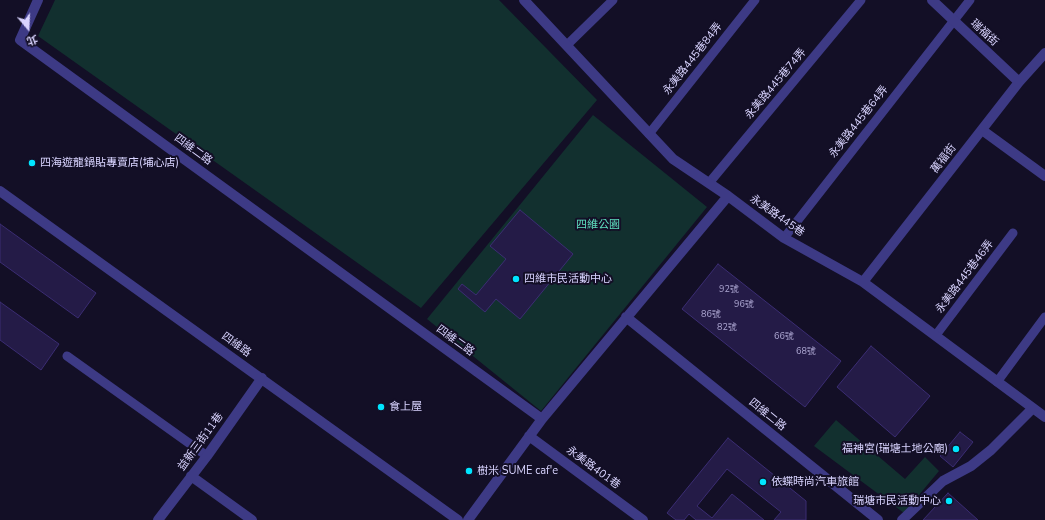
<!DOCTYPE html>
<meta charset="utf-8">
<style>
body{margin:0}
#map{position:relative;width:1045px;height:520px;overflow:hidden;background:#130f26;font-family:"Nunito Sans","Noto Sans TC",sans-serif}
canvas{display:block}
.north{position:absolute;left:8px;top:8px;width:40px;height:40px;-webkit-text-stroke:3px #130f26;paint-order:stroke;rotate:161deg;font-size:11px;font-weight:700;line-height:16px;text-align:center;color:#d9d4ff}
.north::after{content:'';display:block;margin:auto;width:14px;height:18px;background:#d9d4ff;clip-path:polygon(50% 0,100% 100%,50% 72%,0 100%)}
</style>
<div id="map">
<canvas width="1045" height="520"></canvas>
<div class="north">北</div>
</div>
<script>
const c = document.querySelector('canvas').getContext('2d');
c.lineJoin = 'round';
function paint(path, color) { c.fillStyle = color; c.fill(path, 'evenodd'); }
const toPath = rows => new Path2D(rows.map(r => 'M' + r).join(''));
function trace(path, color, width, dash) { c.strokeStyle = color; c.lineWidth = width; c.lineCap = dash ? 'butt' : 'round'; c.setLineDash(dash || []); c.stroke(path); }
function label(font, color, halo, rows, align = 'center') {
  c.font = font + ' "Nunito Sans","Noto Sans TC",sans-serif'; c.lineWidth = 4; c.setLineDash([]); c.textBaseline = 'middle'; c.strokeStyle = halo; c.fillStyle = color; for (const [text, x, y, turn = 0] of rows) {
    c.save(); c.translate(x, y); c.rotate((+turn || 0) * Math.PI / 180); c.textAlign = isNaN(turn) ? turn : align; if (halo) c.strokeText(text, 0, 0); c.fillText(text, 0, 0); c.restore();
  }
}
const green = toPath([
 [55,0,499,0,597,100,421,308,38,36],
 [593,115,707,207,541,411,427,319],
 [836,420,905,479,925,457,939,471,904,513,814,446]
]);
const building = toPath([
 [520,210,573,254,520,319,496,299,485,312,458,289,462,284,476,295,506,259,490,246,520,210],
 [0,224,96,293,78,318,0,262,0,224],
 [718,264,841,361,805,407,682,309,718,264],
 [0,302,59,344,41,370,0,340,0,302],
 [871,346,930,396,895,437,837,387,871,346],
 [960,432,973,442,953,467,940,456,960,432],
 [728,438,806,501,806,520,774,520,781,512,727,469,697,506,712,518,732,494,764,520,696,520,689,514,684,520,676,520,667,513,728,438],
 [948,493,978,520,923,520,948,493]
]);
const lane = toPath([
 [567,45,613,0],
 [649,134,755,0],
 [709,183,861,0],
 [784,238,970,0],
 [936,335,1013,233],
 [67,356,207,456],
 [997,382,1045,317]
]);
const street = toPath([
 [38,0,20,40,542,419,728,196],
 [524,0,673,159,728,196,784,238,863,282,1045,417],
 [932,0,1019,82],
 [982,130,1045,176],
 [0,191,458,520],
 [863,282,1019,82,1045,53],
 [626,317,878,520],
 [529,436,643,520],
 [191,476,252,520],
 [158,520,207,456,262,378],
 [468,520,542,419],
 [902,520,943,481,971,466,991,450,1033,408]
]);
const markers = [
 [32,163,4,"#00e5ff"],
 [516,279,4,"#00e5ff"],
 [381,407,4,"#00e5ff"],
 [956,449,4,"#00e5ff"],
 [469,471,4,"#00e5ff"],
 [763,482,4,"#00e5ff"],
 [949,501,4,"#00e5ff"]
];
const numberNames = [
 ["92號",729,290],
 ["96號",744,305],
 ["86號",711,315],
 ["82號",727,328],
 ["66號",784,337],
 ["68號",806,352]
];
const streetNames = [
 ["瑞福街",984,33,43],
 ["永美路445巷84弄",693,59,-52],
 ["永美路445巷74弄",776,84,-50],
 ["永美路445巷64弄",859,122,-52],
 ["四維二路",193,150,36],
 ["萬福街",944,159,-52],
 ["永美路445巷",777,216,35],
 ["永美路445巷46弄",965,277,-53],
 ["四維二路",455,341,36],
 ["四維路",236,345,36],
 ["四維二路",767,415,39],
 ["益新三街11巷",201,442,-54],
 ["永美路401巷",593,468,36]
];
const poiNames = [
 ["四海遊龍鍋貼專賣店(埔心店)",40,163],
 ["四維市民活動中心",524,279],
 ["食上屋",389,407],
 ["福神宮(瑞塘土地公廟)",948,449,"right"],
 ["樹米 SUME caf'e",477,471],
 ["依蝶時尚汽車旅館",771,482],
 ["瑞塘市民活動中心",941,501,"right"]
];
const parkNames = [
 ["四維公園",598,225]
];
paint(green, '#12302f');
paint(building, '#241b47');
trace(building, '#3b2d73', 1);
trace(lane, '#3d3a85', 9);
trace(street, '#3d3a85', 10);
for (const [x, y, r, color] of markers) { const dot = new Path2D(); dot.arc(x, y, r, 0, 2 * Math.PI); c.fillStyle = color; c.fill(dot); trace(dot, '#130f26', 1.5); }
label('9px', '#aca6d1', null, numberNames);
label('11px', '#d9d4ff', '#130f26', streetNames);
label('11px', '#d9d4ff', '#130f26', poiNames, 'left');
label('11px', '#5fe0c0', '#130f26', parkNames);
</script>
